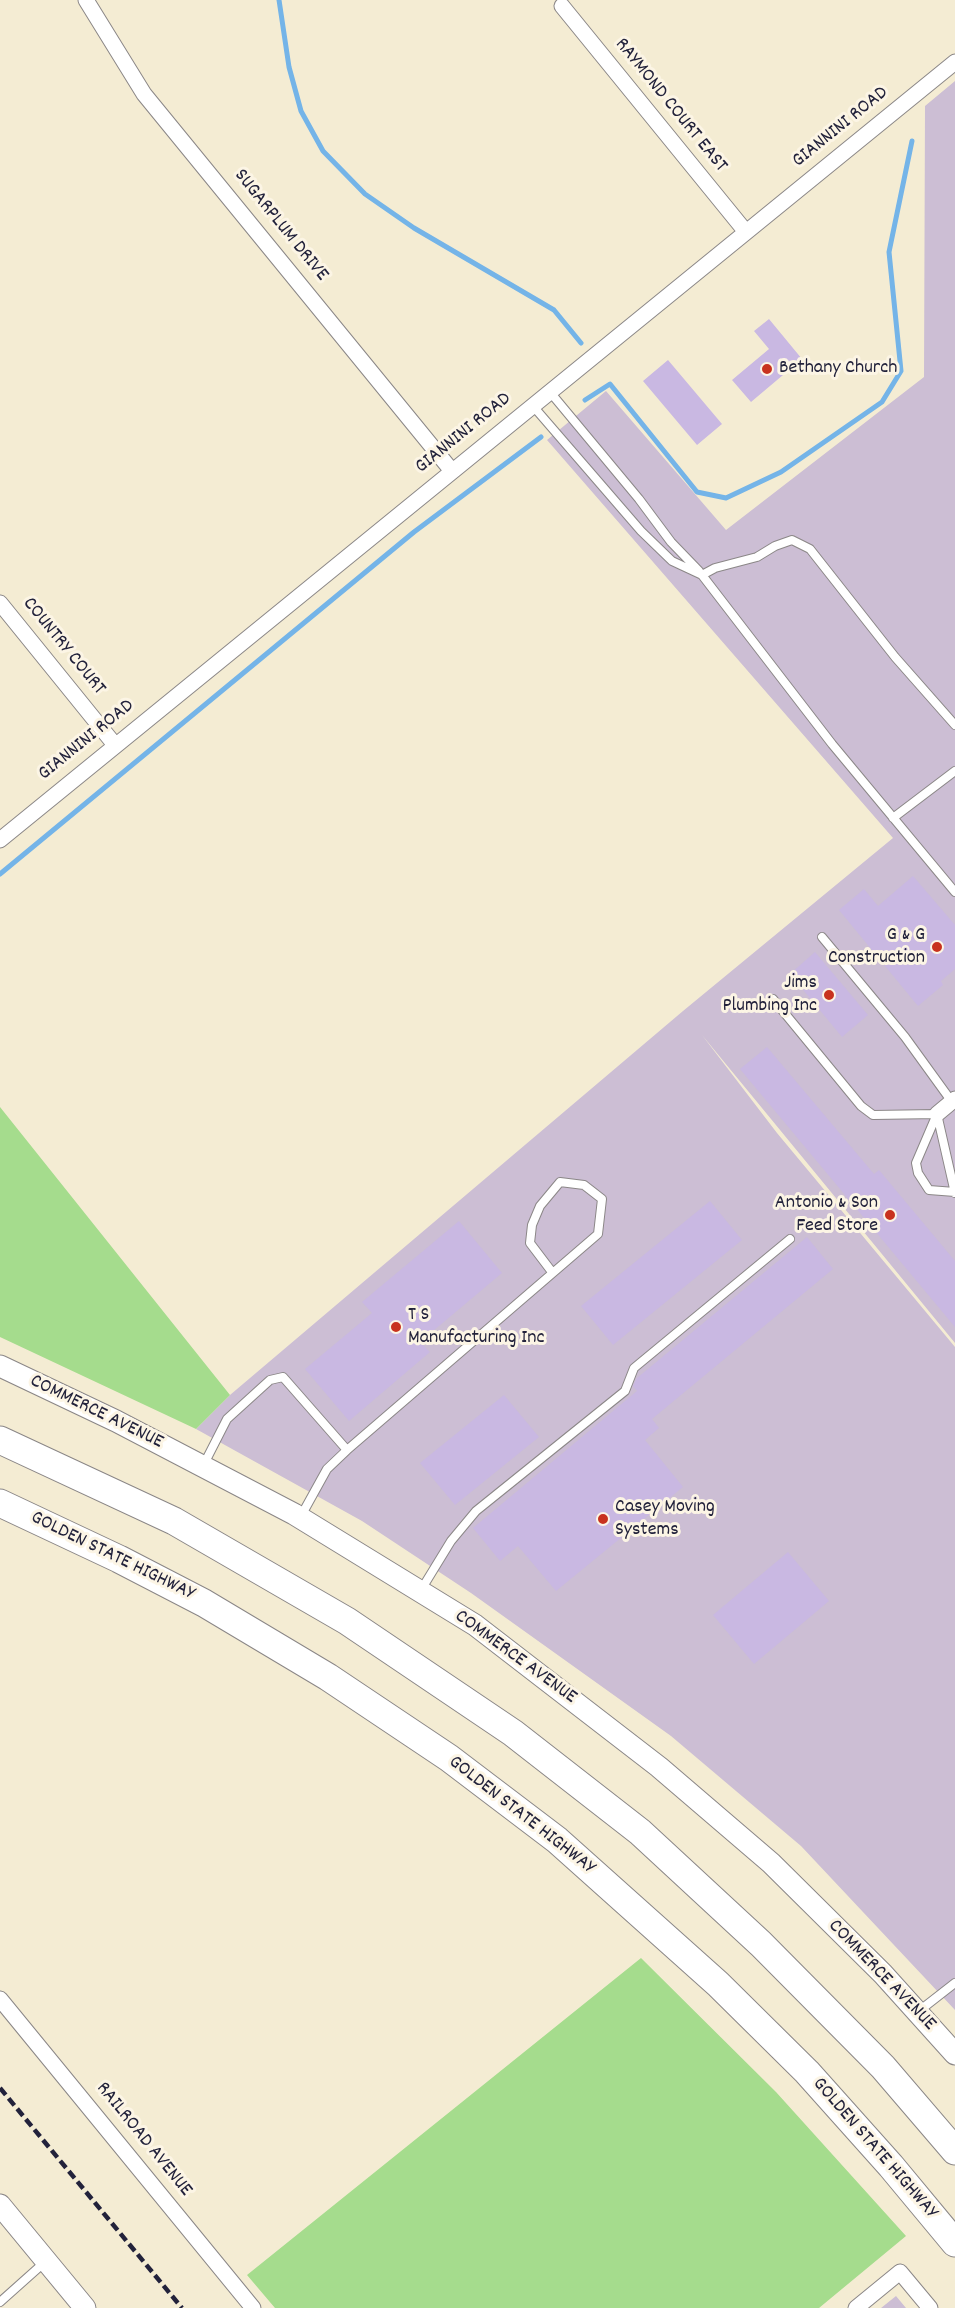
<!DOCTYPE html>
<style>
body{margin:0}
canvas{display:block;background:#f4ecd3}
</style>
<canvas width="955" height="2308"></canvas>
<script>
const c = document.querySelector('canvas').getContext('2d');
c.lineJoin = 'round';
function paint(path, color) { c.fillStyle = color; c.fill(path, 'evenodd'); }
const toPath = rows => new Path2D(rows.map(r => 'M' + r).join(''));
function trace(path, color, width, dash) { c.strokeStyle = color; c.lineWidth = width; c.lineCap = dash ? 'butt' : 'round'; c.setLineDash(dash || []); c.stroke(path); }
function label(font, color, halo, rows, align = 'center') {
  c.font = font + ' Dekko,sans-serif'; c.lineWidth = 6; c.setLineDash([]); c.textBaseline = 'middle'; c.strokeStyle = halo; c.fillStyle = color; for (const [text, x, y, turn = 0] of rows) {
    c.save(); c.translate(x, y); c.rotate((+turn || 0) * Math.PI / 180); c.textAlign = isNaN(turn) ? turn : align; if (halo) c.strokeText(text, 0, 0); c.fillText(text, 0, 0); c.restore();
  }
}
const industrial = toPath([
 [955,81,955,1343,702,1035,777,1133,955,1347,955,2010,801,1846,671,1736,471,1593,362,1521,196,1429,230,1395,683,1011,893,838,547,440,606,391,726,530,924,377,925,106],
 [896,2296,906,2308,881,2308]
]);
const green = toPath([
 [0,1107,230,1395,196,1429,0,1337],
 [641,1958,776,2092,906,2236,819,2308,275,2308,247,2275]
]);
const stream = toPath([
 [279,0,289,67,301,111,323,151,365,194,414,228,554,310,581,343],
 [585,400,610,384,697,492,726,498,781,472,882,402,901,371,889,252,912,141],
 [0,874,414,532,541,437]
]);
const building = toPath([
 [769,319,802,359,751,402,732,380,769,349,754,331],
 [668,360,722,424,697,445,643,381],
 [913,876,955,925,955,969,941,981,943,985,918,1006,839,910,864,889,878,906],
 [815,952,868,1015,842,1037,790,974],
 [767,1047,874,1174,879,1170,955,1261,955,1327,740,1069],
 [710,1201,742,1240,613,1345,581,1306],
 [459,1221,502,1273,420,1342,430,1352,349,1421,305,1369,372,1313,362,1302],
 [807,1237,833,1269,652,1419,659,1428,645,1440,683,1487,556,1591,518,1546,500,1561,473,1528,637,1391,633,1386,637,1378],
 [504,1395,539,1437,455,1505,420,1463],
 [788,1552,829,1601,754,1664,713,1615]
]);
const lane = toPath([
 [550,392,639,499,671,542,699,571],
 [533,406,641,531,672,561,702,575],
 [955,725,895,657,810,549,792,540,775,546,757,557,715,568,702,575,832,744,955,892],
 [893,818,955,771],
 [822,937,905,1037,952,1102],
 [773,999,861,1106,873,1115,937,1114],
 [937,1114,916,1163,918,1173,929,1190,955,1192],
 [937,1114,955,1193],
 [347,1450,598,1234,602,1199,584,1185,560,1182,540,1206,532,1225,530,1243,552,1272],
 [203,1466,227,1419,270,1380,283,1377,347,1450,327,1469,301,1516],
 [421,1590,451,1541,476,1511,625,1391,634,1368,790,1239],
 [919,2011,955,1983],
 [0,2302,46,2261]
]);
const street = toPath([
 [86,0,144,94,452,471],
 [562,6,746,232],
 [0,603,115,745],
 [0,840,955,62],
 [937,1114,955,1099],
 [0,1999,253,2308],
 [856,2308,900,2272,930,2308]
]);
const secondary = toPath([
 [0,1366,116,1421,294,1514,475,1625,659,1767,771,1863,883,1974,955,2054],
 [0,2205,85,2308]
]);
const highway = toPath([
 [0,1440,174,1521,347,1621,513,1733,640,1832,761,1944,883,2067,955,2151],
 [0,1503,119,1559,204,1603,328,1677,449,1758,557,1840,718,1984,807,2072,891,2166,955,2243]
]);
const rail = toPath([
 [0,2088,182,2308]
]);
const markers = [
 [767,369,6,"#c8321e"],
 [937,947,6,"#c8321e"],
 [829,995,6,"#c8321e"],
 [890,1215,6,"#c8321e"],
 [396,1327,6,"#c8321e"],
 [603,1519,6,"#c8321e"]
];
const streetNames = [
 ["RAYMOND COURT EAST",670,106,51],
 ["GIANNINI ROAD",841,128,-39],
 ["SUGARPLUM DRIVE",280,226,51],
 ["GIANNINI ROAD",464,434,-39],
 ["COUNTRY COURT",63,647,51],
 ["GIANNINI ROAD",87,741,-39],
 ["COMMERCE AVENUE",96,1413,26],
 ["GOLDEN STATE HIGHWAY",112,1557,26],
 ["COMMERCE AVENUE",515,1658,36],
 ["GOLDEN STATE HIGHWAY",521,1816,38],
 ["COMMERCE AVENUE",881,1976,46],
 ["RAILROAD AVENUE",143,2140,51],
 ["GOLDEN STATE HIGHWAY",874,2149,49]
];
const poiNames = [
 ["Bethany Church",779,369],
 ["G & G",925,936,"right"],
 ["Construction",925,959,"right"],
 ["Jims",817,984,"right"],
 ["Plumbing Inc",817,1007,"right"],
 ["Antonio & Son",878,1204,"right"],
 ["Feed Store",878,1227,"right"],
 ["T S",408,1316],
 ["Manufacturing Inc",408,1339],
 ["Casey Moving",615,1508],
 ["Systems",615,1531]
];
paint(industrial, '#ccbed4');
paint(green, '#a5dc8d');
trace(stream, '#74b4e8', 5);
paint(building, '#c9b8e2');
trace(lane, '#8b8787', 10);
trace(street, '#8b8787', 17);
trace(secondary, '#8b8787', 23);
trace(highway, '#8b8787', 29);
trace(lane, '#fff', 8);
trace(street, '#fff', 15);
trace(secondary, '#fff', 21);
trace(highway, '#fff', 27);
trace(rail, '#22223b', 4.5, [9, 4.5]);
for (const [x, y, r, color] of markers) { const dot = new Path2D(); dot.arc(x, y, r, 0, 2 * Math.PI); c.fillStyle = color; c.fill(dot); trace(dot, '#fcf5e5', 2); }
label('20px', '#22223b', '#fcf5e5', streetNames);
label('20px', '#22223b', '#fcf5e5', poiNames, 'left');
</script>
